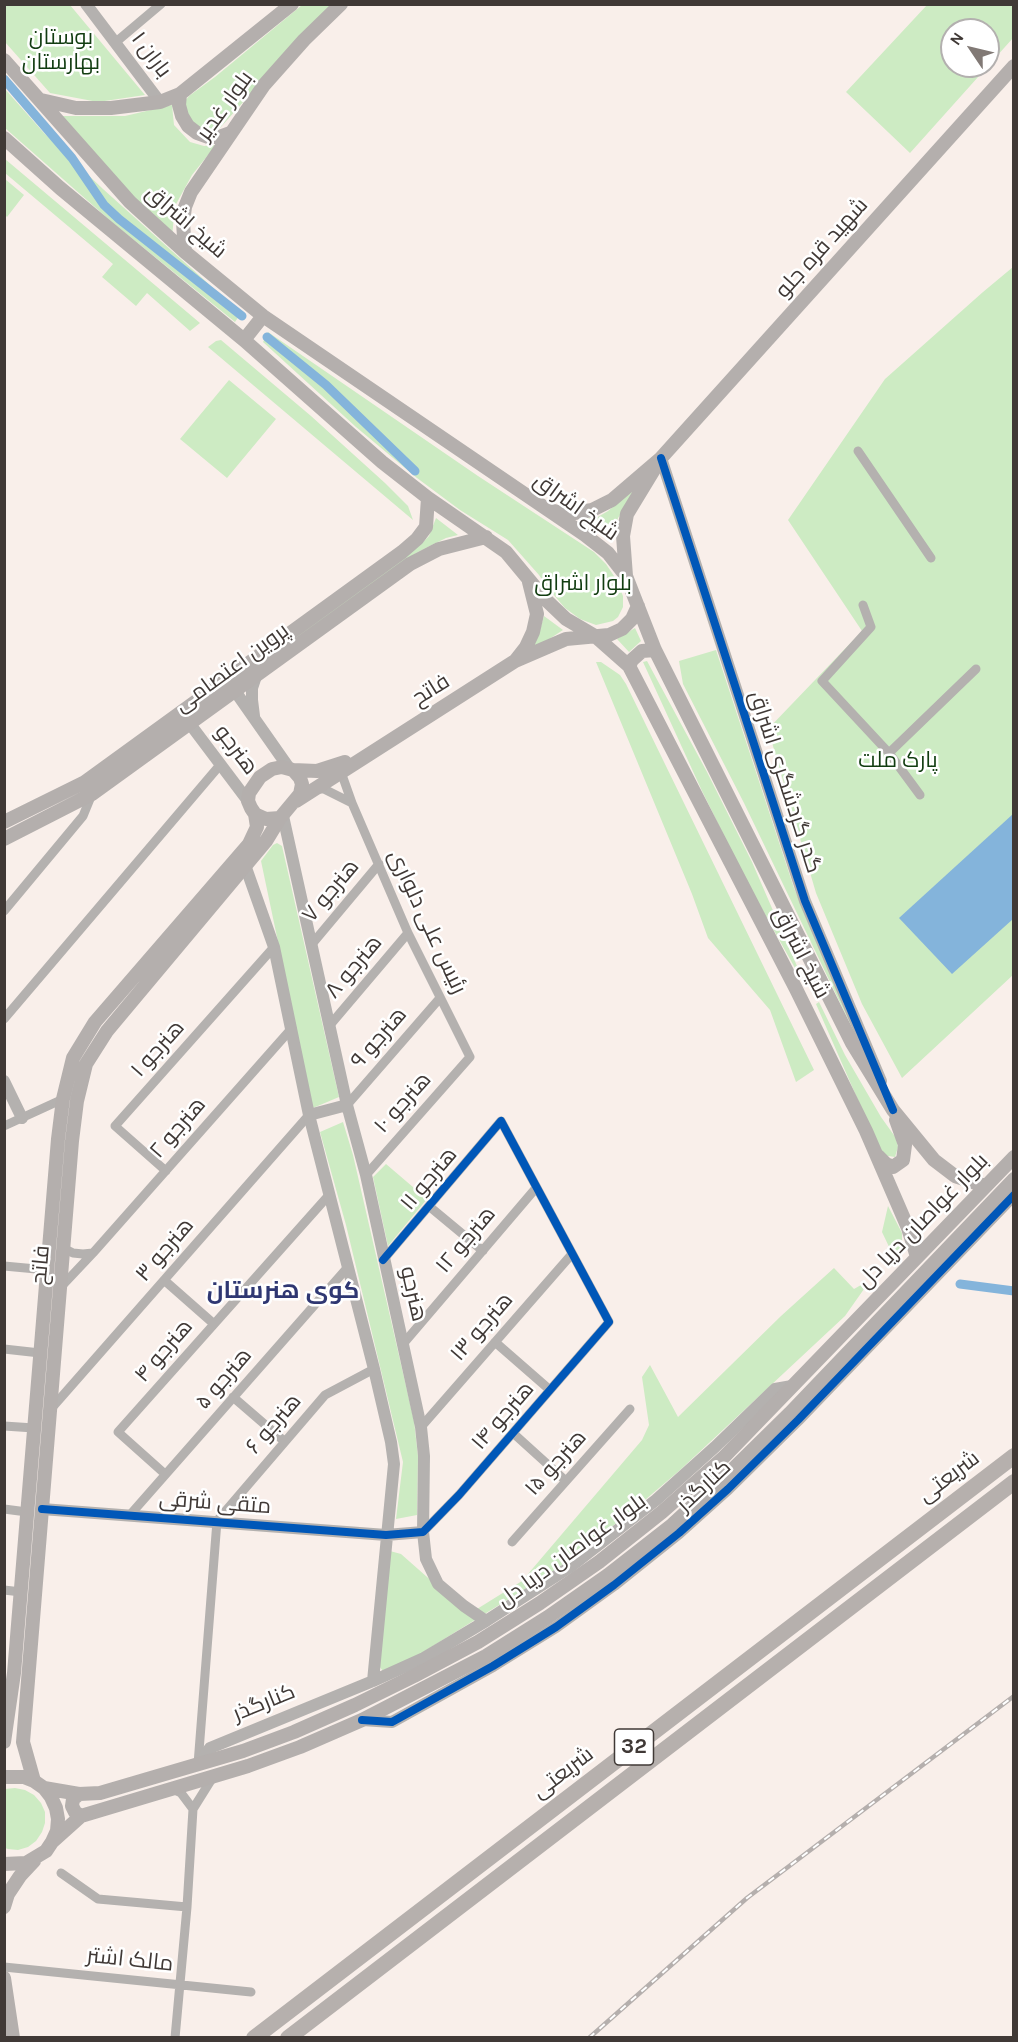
<!DOCTYPE html>
<meta charset="utf-8">
<style>
body{margin:0}
#map{position:relative;width:1018px;height:2042px;overflow:hidden;background:#f9efea;font-family:Karla,sans-serif}
canvas{display:block}
.frame{position:absolute;inset:0;border:6px solid #403936;pointer-events:none}
.north{position:absolute;left:940px;top:18px;width:60px;height:60px;box-sizing:border-box;background:#fff;border:2px solid #b3b0af;border-radius:50%;rotate:305deg;font-size:16px;font-weight:700;line-height:24px;text-align:center;color:#403936}
.north::after{content:'';display:block;margin:auto;width:21px;height:27px;background:#817975;clip-path:polygon(50% 0,100% 100%,50% 72%,0 100%)}
</style>
<div id="map">
<canvas width="1018" height="2042"></canvas>
<div class="frame"></div>
<div class="north">N</div>
</div>
<script>
const c = document.querySelector('canvas').getContext('2d');
c.lineJoin = 'round';
function paint(path, color) { c.fillStyle = color; c.fill(path, 'evenodd'); }
const toPath = rows => new Path2D(rows.map(r => 'M' + r).join(''));
function trace(path, color, width, dash) { c.strokeStyle = color; c.lineWidth = width; c.lineCap = dash ? 'butt' : 'round'; c.setLineDash(dash || []); c.stroke(path); }
function label(font, color, halo, rows, align = 'center') {
  c.font = font + ' Karla,Cairo,sans-serif'; c.lineWidth = 5; c.setLineDash([]); c.textBaseline = 'middle'; c.strokeStyle = halo; c.fillStyle = color; for (const [text, x, y, turn = 0] of rows) {
    c.save(); c.translate(x, y); c.rotate((+turn || 0) * Math.PI / 180); c.textAlign = isNaN(turn) ? turn : align; if (halo) c.strokeText(text, 0, 0); c.fillText(text, 0, 0); c.restore();
  }
}
const green = toPath([
 [4,5,70,5,145,95,98,102,50,93,5,42],
 [302,5,334,5,286,54,220,128,214,132,193,128,184,102,189,96,215,77],
 [927,5,1013,5,1013,38,910,153,846,92],
 [952,30,988,30,988,66,952,66],
 [4,88,44,133,103,189,241,313,235,322,113,223,5,128],
 [172,105,174,125,190,142,204,146,216,145,192,175,175,206,172,237,132,197,58,116,125,116],
 [4,159,5,159,200,323,190,331,147,293,136,306,102,277,113,264,5,173],
 [5,179,24,195,7,217,5,215],
 [1013,267,1013,975,902,1078,862,1004,816,893,768,729,862,631,788,520,885,379,983,292],
 [268,332,478,476,594,552,606,564,616,579,623,596,623,607,618,617,613,621,596,625,580,619,565,608,547,587,539,575,508,540,460,510,417,478,356,427,263,342],
 [221,340,311,416,385,483,408,506,413,520,208,347,216,341],
 [229,380,276,419,227,478,180,439],
 [643,481,618,518,613,542,583,519,596,518,608,511],
 [436,518,458,535,446,538,416,553,249,675,246,669,419,546,429,536],
 [544,616,563,630,528,653,539,633],
 [635,628,641,641,629,652,617,639],
 [716,650,794,888,871,1067,744,803,683,684,679,661],
 [647,661,707,772,752,862,797,966,795,968,749,886,702,791,643,662],
 [596,662,601,662,620,675,626,684,814,1070,796,1082,770,1010,708,938,692,894],
 [277,843,282,846,339,1097,313,1108,261,861,273,845],
 [819,1002,845,1055,881,1117,896,1138,898,1147,895,1157,882,1155,816,1004],
 [343,1122,353,1155,414,1421,418,1456,417,1515,396,1519,403,1462,346,1225,320,1132],
 [386,1164,427,1199,388,1246,373,1177],
 [888,1206,902,1233,902,1244,899,1258,894,1264,892,1253,882,1232],
 [834,1268,854,1289,861,1285,864,1289,845,1316,679,1471,632,1511,554,1571,386,1675,379,1666,390,1551,401,1554,469,1614,522,1581,642,1440,649,1425,642,1377,650,1365,678,1417,781,1316],
 [15,1788,25,1790,34,1795,41,1803,45,1812,45,1823,42,1832,36,1841,28,1847,18,1850,8,1849,5,1848,5,1789]
]);
const water = toPath([
 [1013,814,1013,919,952,974,899,918]
]);
const canal = toPath([
 [4,79,72,158,104,205,119,219,242,316],
 [267,337,326,385,415,471],
 [960,1284,1014,1291]
]);
const minor = toPath([
 [116,42,161,4],
 [858,451,931,558],
 [863,605,871,627,822,681,889,753,976,669],
 [889,753,920,795],
 [341,772,352,803,408,933,470,1057,366,1175],
 [316,789,324,789,352,803],
 [4,911,83,816,92,794],
 [312,944,379,864],
 [4,1019,220,765],
 [330,1025,408,933],
 [347,1105,440,998],
 [4,1126,63,1099],
 [166,1171,115,1126,274,947],
 [430,1207,483,1251],
 [63,1248,73,1253,83,1254,93,1253],
 [383,1260,501,1121,609,1322,459,1495,423,1532],
 [4,1266,47,1270],
 [164,1280,214,1324],
 [60,1288,93,1253,292,1028],
 [495,1342,550,1390],
 [403,1344,536,1188],
 [4,1349,40,1353],
 [233,1397,284,1441],
 [50,1410,309,1115],
 [4,1426,34,1428],
 [421,1427,572,1254],
 [513,1433,566,1481],
 [165,1474,118,1432,329,1195],
 [4,1509,27,1512],
 [129,1516,348,1267],
 [512,1542,630,1409],
 [4,1590,21,1592],
 [198,1764,217,1521,325,1395,374,1369],
 [172,1789,181,1793,193,1809],
 [61,1873,98,1899,187,1907],
 [4,1967,251,1992],
 [175,2038,187,1907,193,1809,213,1777]
]);
const tertiary = toPath([
 [86,4,160,102],
 [661,458,805,901,881,1081],
 [235,691,289,768],
 [254,716,252,700,252,688,256,676],
 [190,724,248,801],
 [283,816,347,1105,366,1175,421,1427,424,1456,423,1532,426,1559,438,1584,464,1606,486,1621],
 [245,865,274,947,309,1115,374,1369,391,1442,394,1464,373,1681],
 [4,1081,22,1118],
 [309,1115,347,1105],
 [42,1509,386,1535,423,1532],
 [362,1720,392,1722,493,1666,556,1627,614,1585,679,1533,728,1489,798,1420,1014,1195],
 [198,1764,210,1748,373,1681,424,1658,486,1621,570,1567,656,1500,715,1447,775,1389,792,1386]
]);
const secondary = toPath([
 [4,60,130,202,185,252,263,316,585,535,608,553,626,576,655,650,852,1043,893,1110,934,1160,955,1176,985,1186],
 [180,94,179,105,182,116,188,126,197,133,208,137,219,137,230,133],
 [41,100,76,108,111,108,160,102,180,94,292,4],
 [4,138,60,188,244,340,382,462,428,498,506,552,545,599,566,619,595,636,629,666,796,989,866,1131,908,1228,917,1257],
 [185,252,183,222,185,207,191,192,264,85,304,40,341,4],
 [244,340,263,316],
 [661,458,1014,66],
 [553,511,569,514,592,510,612,500,661,458,627,514,623,536,626,576],
 [529,582,537,614,533,632,526,647,515,661,566,639,609,635,622,629,632,619,638,606],
 [629,666,632,660,642,651,655,650],
 [282,767,293,770,300,778,302,784,300,794,280,818,266,819,255,814,251,808,248,801,249,793,260,777,272,769,282,767],
 [293,770,317,771,345,762],
 [296,801,515,661],
 [4,822,85,782,402,552,417,539,426,527,428,498],
 [4,839,92,794,410,564,439,549,486,537],
 [878,1156,886,1164,893,1167,903,1160,905,1145,896,1120],
 [4,1742,14,1673,58,1139,63,1099,73,1058,95,1022,249,844,257,827,255,814],
 [4,1777,24,1777,34,1781,44,1788,51,1797,56,1808,58,1819,57,1831,52,1842,46,1851,26,1863,4,1864],
 [34,1781,23,1742,72,1141,77,1101,86,1064,107,1031,266,841,280,818],
 [44,1788,79,1794,100,1793,243,1751,294,1732,355,1705,414,1676,478,1642,540,1603,599,1562,662,1512,723,1458,1014,1157],
 [79,1794,73,1799,72,1806,75,1812,81,1816],
 [52,1842,81,1816,248,1766,300,1747,362,1720,486,1656,548,1617,608,1575,672,1525,733,1469,790,1413,1014,1179],
 [4,1907,8,1894,20,1876,34,1861],
 [4,1978,13,2038]
]);
const trunk = toPath([
 [254,2038,1014,1456],
 [288,2038,1014,1482]
]);
const rail = toPath([
 [589,2038,747,1898,1014,1696]
]);
const cycleway = toPath([
 [661,458,805,901,893,1110],
 [42,1509,386,1535,423,1532,459,1495,609,1322,501,1121,383,1260],
 [362,1720,392,1722,493,1666,556,1627,614,1585,679,1533,728,1489,798,1420,1014,1195]
]);
const shields = [
 [634,1747,39]
];
const shieldNames = [
 ["32",634,1747]
];
const parkNames = [
 ["بوستان",61,38],
 ["بهارستان",61,63],
 ["بلوار اشراق",583,584],
 ["پارک ملت",898,761]
];
const streetNames = [
 ["باران ۱",151,55,53],
 ["بلوار غدیر",225,106,-54],
 ["شیخ اشراق",186,222,41],
 ["شهید قره جلو",822,248,-48],
 ["شیخ اشراق",576,507,36],
 ["پروین اعتصامی",232,668,-36],
 ["فاتح",431,690,-32],
 ["هنرجو",236,750,53],
 ["گدر گردشگری اشراق",785,782,72],
 ["هنرجو ۷",331,891,-50],
 ["رئیس علی دلواری",427,922,65],
 ["شیخ اشراق",801,953,63],
 ["هنرجو ۸",354,967,-50],
 ["هنرجو ۹",379,1038,-49],
 ["هنرجو ۱",158,1049,-48],
 ["هنرجو ۱۰",403,1103,-48],
 ["هنرجو ۲",178,1128,-49],
 ["هنرجو ۱۱",429,1179,-50],
 ["بلوار غواصان دریا دل",923,1221,-46],
 ["هنرجو ۱۲",466,1240,-50],
 ["هنرجو ۳",165,1250,-49],
 ["فاتح",41,1265,-85],
 ["هنرجو",413,1294,77],
 ["هنرجو ۱۳",482,1327,-49],
 ["هنرجو ۴",164,1351,-49],
 ["هنرجو ۵",224,1379,-49],
 ["هنرجو ۱۴",503,1416,-49],
 ["هنرجو ۶",274,1424,-49],
 ["هنرجو ۱۵",556,1463,-48],
 ["شریعتی",949,1477,-37],
 ["کنارگذر",704,1486,-43],
 ["متقی شرقی",215,1503,4],
 ["بلوار غواصان دریا دل",572,1551,-36],
 ["کنارگذر",264,1703,-22],
 ["شریعتی",563,1773,-37],
 ["مالک اشتر",130,1960,6]
];
const neighbourhoodNames = [
 ["کوی هنرستان",283,1291]
];
paint(green, '#cdebc3');
paint(water, '#84b4db');
trace(canal, '#84b4db', 9);
trace(minor, '#b4b1af', 9);
trace(tertiary, '#b4b1af', 12);
trace(secondary, '#b4afad', 14);
trace(trunk, '#b6b0ad', 16);
trace(rail, '#b5afad', 4.5);
trace(rail, '#fff', 2, [7]);
trace(cycleway, '#0057b8', 8);
for (const [x, y, w] of shields) { const box = new Path2D(); box.roundRect(x - w / 2, y - 18, w, 36, 4.5); c.fillStyle = '#fff'; c.fill(box); trace(box, '#403936', 1.5); }
label('bold 21px', '#403936', null, shieldNames);
label('22px', '#123d11', '#fff', parkNames);
label('22px', '#403936', '#fff', streetNames);
label('bold 24px', '#2f3772', '#fff', neighbourhoodNames);
</script>
